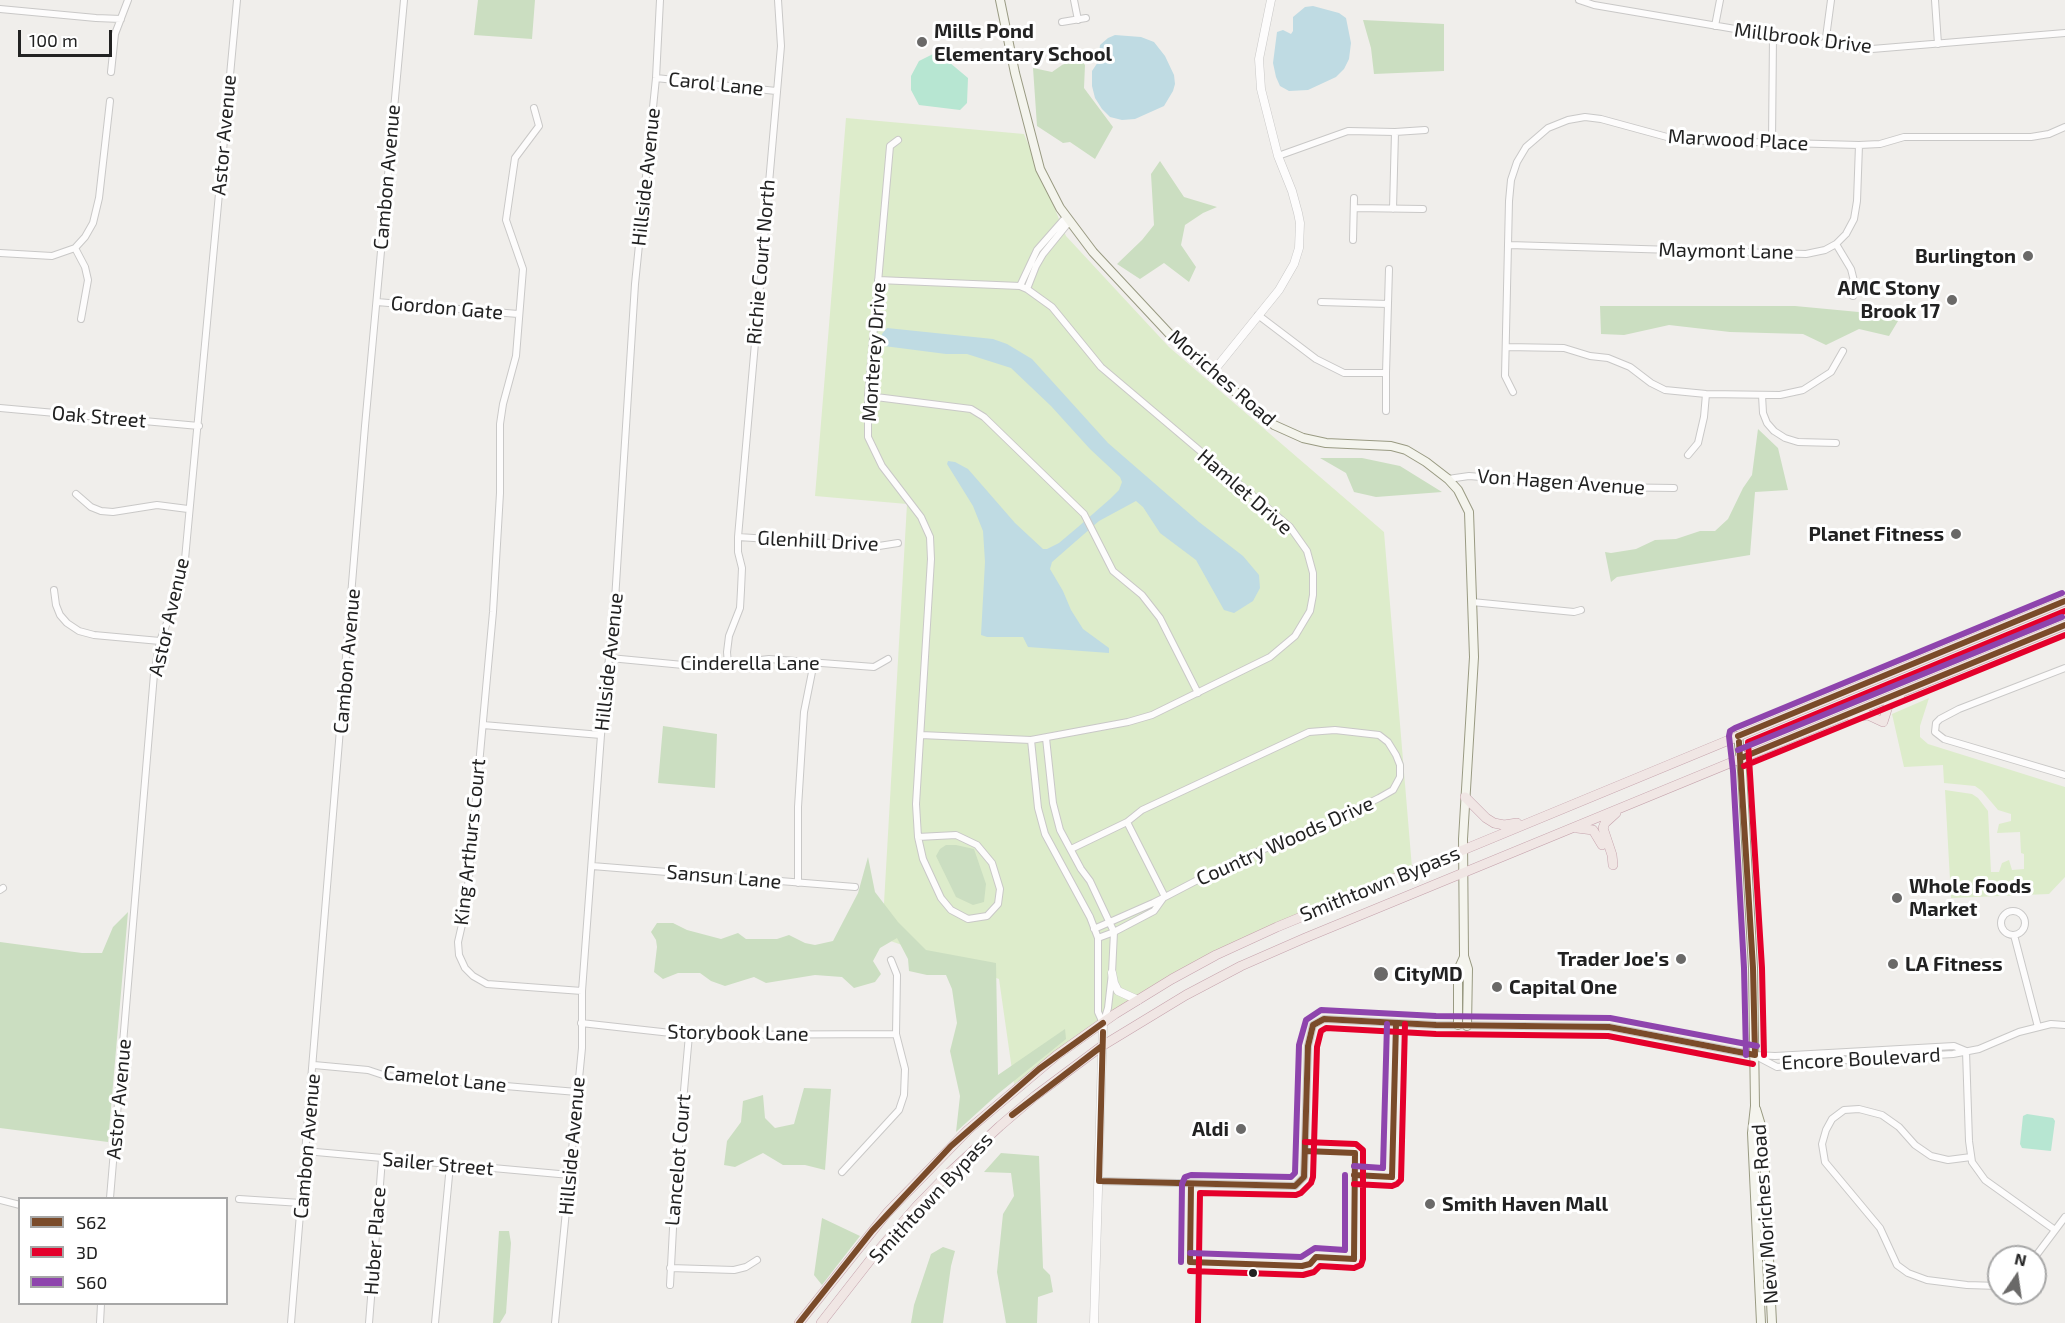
<!DOCTYPE html>
<style>
body{margin:0}
#map{position:relative;width:2065px;height:1323px;overflow:hidden;background:#f0eeeb;font-family:"Exo 2",sans-serif}
canvas{display:block}
.legend{position:absolute;left:18px;top:1197px;width:210px;height:108px;box-sizing:border-box;background:#fff;border:2px solid #a7a7a7;margin:0;padding:8px 10px;list-style:none;font-size:18px;color:#222}
.legend li{display:flex;align-items:center;gap:12px;height:30px}
.legend b{width:30px;border:2px solid #a7a7a7}
.north{position:absolute;left:1987px;top:1245px;width:60px;height:60px;box-sizing:border-box;background:#fff;border:2px solid #a7a7a7;border-radius:50%;rotate:13deg;font-size:16px;font-weight:700;line-height:24px;text-align:center;color:#222}
.north::after{content:'';display:block;margin:auto;width:21px;height:27px;background:#6a6968;clip-path:polygon(50% 0,100% 100%,50% 72%,0 100%)}
.scale{position:absolute;left:18px;top:30px;width:94px;height:27px;box-sizing:border-box;border:3px solid #222;border-top:0;padding-left:8px;font-size:18px;line-height:21px;white-space:nowrap;color:#222;-webkit-text-stroke:4px #fff;paint-order:stroke}
</style>
<div id="map">
<canvas width="2065" height="1323"></canvas>
<ul class="legend">
<li><b style="height:8px;background:#7a4b2a"></b>S62</li>
<li><b style="height:8px;background:#e4002b"></b>3D</li>
<li><b style="height:8px;background:#8e44ad"></b>S60</li>
</ul>
<div class="north">N</div>
<div class="scale">100 m</div>
</div>
<script>
const c = document.querySelector('canvas').getContext('2d');
c.lineJoin = 'round';
function paint(path, color) { c.fillStyle = color; c.fill(path, 'evenodd'); }
const toPath = rows => new Path2D(rows.map(r => 'M' + r).join(''));
function trace(path, color, width, dash) { c.strokeStyle = color; c.lineWidth = width; c.lineCap = dash ? 'butt' : 'round'; c.setLineDash(dash || []); c.stroke(path); }
function label(font, color, halo, rows, align = 'center') {
  c.font = font + ' "Exo 2",sans-serif'; c.lineWidth = 6; c.setLineDash([]); c.textBaseline = 'middle'; c.strokeStyle = halo; c.fillStyle = color; for (const [text, x, y, turn = 0] of rows) {
    c.save(); c.translate(x, y); c.rotate((+turn || 0) * Math.PI / 180); c.textAlign = isNaN(turn) ? turn : align; if (halo) c.strokeText(text, 0, 0); c.fillText(text, 0, 0); c.restore();
  }
}
const grass = toPath([
 [846,118,1024,134,1066,236,1169,347,1384,532,1412,868,1177,974,1014,1084,999,979,882,938,907,504,815,496],
 [1929,698,1920,726,1920,737,1928,744,2065,787,2065,877,2049,894,1951,898,1945,790,1972,794,1978,798,1988,811,1991,872,1999,872,2002,863,2009,860,2012,870,2024,869,2024,854,2021,853,2020,832,1997,833,1999,824,2011,821,2011,814,1998,810,1982,791,1975,786,1944,783,1943,765,1904,767,1892,714]
]);
const forest = toPath([
 [478,0,535,0,532,39,474,35],
 [1363,20,1444,24,1444,71,1374,74,1371,48],
 [1079,58,1085,65,1084,88,1113,127,1095,159,1070,142,1063,143,1037,126,1033,68,1052,72,1062,65],
 [1160,161,1184,197,1217,207,1203,213,1185,225,1181,245,1196,267,1189,282,1164,263,1140,279,1117,264,1142,240,1154,225,1151,174],
 [1600,306,1795,306,1901,316,1889,336,1859,329,1826,345,1803,334,1730,332,1669,325,1624,335,1601,334],
 [1758,429,1778,448,1788,490,1755,492,1750,555,1617,577,1611,582,1605,552,1611,553,1636,549,1655,540,1676,539,1700,531,1715,531,1728,519,1743,488,1752,475],
 [1320,458,1362,458,1400,466,1442,492,1376,497,1354,492,1346,473],
 [663,726,717,734,715,788,658,783],
 [946,845,956,845,974,849,986,884,984,902,973,905,956,897,936,856,940,849],
 [868,857,875,892,898,922,926,950,996,963,998,1075,1065,1029,1066,1039,999,1093,956,1132,960,1096,950,1051,957,1023,952,989,946,975,927,975,909,971,908,959,897,938,880,948,873,961,881,974,875,982,854,988,842,977,815,975,766,983,754,977,725,986,711,981,700,973,678,973,663,979,654,972,657,947,656,940,651,932,657,923,673,923,687,930,721,939,738,933,746,939,777,939,789,935,805,943,815,945,833,941,858,893],
 [128,912,108,1142,0,1128,0,942,82,953,102,953,113,927],
 [804,1088,831,1089,825,1170,805,1165,783,1165,763,1153,735,1167,724,1165,727,1141,741,1122,743,1101,763,1095,765,1118,775,1128,794,1124],
 [1001,1153,1039,1156,1043,1268,1050,1275,1053,1292,1038,1297,1037,1323,1006,1323,997,1272,1003,1214,1014,1196,1011,1173,984,1172],
 [822,1218,860,1236,822,1285,814,1275],
 [499,1231,509,1231,511,1243,506,1313,500,1323,493,1323],
 [943,1247,955,1251,951,1266,943,1323,911,1323,914,1305,931,1254]
]);
const pitch = toPath([
 [937,52,968,78,967,103,960,110,919,105,911,90,911,76,919,61],
 [2027,1114,2053,1118,2055,1121,2051,1151,2022,1148,2020,1144,2023,1116]
]);
const water = toPath([
 [1313,6,1339,13,1346,18,1351,43,1349,59,1344,69,1336,77,1308,90,1289,91,1280,86,1276,77,1273,63,1277,32,1283,30,1291,34,1293,31,1293,17,1305,7],
 [1115,35,1141,37,1154,42,1165,56,1174,75,1175,84,1173,91,1164,106,1135,119,1122,120,1110,117,1102,109,1095,98,1092,86,1092,71,1098,62,1100,45,1108,38],
 [887,328,993,339,1007,344,1032,359,1108,443,1199,522,1243,556,1259,575,1260,588,1253,601,1234,613,1224,610,1196,560,1160,533,1143,507,1136,501,1099,521,1052,562,1050,569,1063,591,1071,610,1083,629,1109,648,1109,653,1028,647,1023,637,987,637,981,635,985,562,983,531,973,506,947,464,948,461,955,462,968,469,1015,523,1043,549,1047,549,1059,543,1078,527,1110,499,1119,490,1122,482,1120,477,1090,449,1051,406,1011,368,967,354,946,354,884,346,882,342,882,334]
]);
const minor = toPath([
 [1074,0,1078,20],
 [1579,0,1594,5,1847,48,1872,49,2065,33],
 [1935,0,1938,44],
 [0,9,96,18,121,19],
 [1062,22,1086,18],
 [1715,26,1720,0],
 [1825,45,1831,0],
 [111,72,115,34,128,0],
 [656,78,776,91],
 [534,108,539,126,515,158,506,220,523,269,516,356,503,404,500,424,500,493,493,612,466,907,458,942,459,955,465,968,473,976,487,984,582,991],
 [898,140,890,146,868,396,868,437,882,466,921,517,930,537,931,559,916,804,918,837,923,859,941,898,951,910,968,919,987,916,998,904,1000,889,992,863,977,845,956,835,918,837],
 [1772,142,1773,36],
 [1278,156,1348,131,1395,132,1425,130],
 [1354,208,1423,209],
 [1393,209,1395,132],
 [1353,240,1354,198],
 [1836,244,1851,269,1854,281,1853,296],
 [1509,245,1806,254,1825,250,1836,244,1846,234,1854,219,1857,201,1859,145],
 [75,248,85,267,88,280,81,319],
 [0,253,52,256,75,248,85,237,93,223,99,198,110,101],
 [878,280,1020,286,1027,289,1052,307,1101,367,1290,527,1307,551,1313,573,1313,595,1310,611,1295,636,1270,657,1152,715,1128,722,1031,740,921,735],
 [1020,286,1037,250,1066,217],
 [1027,289,1036,266,1043,254,1069,222],
 [377,302,518,314],
 [1321,302,1388,304],
 [1258,315,1316,359,1344,373,1386,373],
 [1506,347,1564,348,1590,356,1608,358,1630,367,1651,383,1665,390,1706,394,1780,395,1803,390,1831,372,1843,351],
 [1513,392,1505,376,1509,201,1511,180,1517,162,1526,147,1548,128,1568,120,1585,117,1601,119,1678,140,1859,145,1880,144,1904,137,2031,137,2049,134,2065,127],
 [1762,395,1763,413,1767,423,1774,431,1785,438,1798,442,1836,443],
 [868,396,971,409,984,417,1084,514,1113,571,1142,595,1160,618,1198,693],
 [0,408,199,426],
 [1386,411,1386,373,1389,269],
 [1688,455,1698,443,1704,417,1706,394],
 [1448,479,1469,476,1604,487,1674,488],
 [76,494,91,507,101,511,113,512,157,505,188,509],
 [738,537,879,546,898,543],
 [54,590,56,605,60,615,67,623,79,631,94,635,160,641],
 [1472,602,1574,612,1581,610],
 [610,658,704,667,769,659,874,667,888,659],
 [728,664,727,652,729,636,740,608,741,590,742,568,738,552,738,537,781,46,778,0],
 [2065,668,1959,709,1940,719,1936,723,1935,732,1944,739,2065,775],
 [483,725,601,735],
 [1046,738,1053,803,1060,830,1081,869,1090,881,1114,932,1112,973,1108,1008,1104,1021],
 [1031,740,1038,808,1045,834,1090,917,1098,938,1098,1012,1103,1023],
 [1071,849,1127,822],
 [592,866,855,887],
 [798,883,798,807,804,712,814,662],
 [0,890,3,888],
 '2001 923a12 12 0 1 1 24 0a12 12 0 1 1-24 0Z',
 [1094,929,1153,903,1165,897,1232,862,1324,825,1379,798,1393,790,1400,777,1400,765,1396,755,1388,742,1379,735,1335,730,1309,732,1142,810,1127,822,1165,897],
 [2014,935,2038,1027],
 [1098,938,1114,932,1154,911,1164,897],
 [581,1023,689,1035,896,1034],
 [1966,1051,1969,1141,1972,1162,1985,1180,2055,1230],
 [1758,1057,1777,1067,1833,1061,1953,1054,1979,1049,2019,1032,2051,1024,2065,1025],
 [314,1065,368,1070,386,1076,577,1092],
 [305,1151,570,1175],
 [1971,1157,1948,1160,1931,1156,1915,1145,1899,1127,1882,1115,1859,1109,1844,1110,1832,1119,1826,1130,1822,1144,1825,1162,1880,1228,1897,1265,1908,1273,1927,1280,1967,1285,1999,1286],
 [842,1172,899,1110,904,1095,905,1069,896,1034,897,975,891,960],
 [1099,1181,1295,1186,1304,1177,1308,1046,1313,1025,1324,1019,1436,1025,1609,1027,1755,1055,1775,1056,1954,1046,1966,1051],
 [110,1198,154,674,160,641,182,584,184,570,237,0],
 [239,1199,301,1203],
 [0,1200,20,1205],
 [2035,1257,2065,1217],
 [670,1268,734,1270,746,1267,757,1260],
 [670,1285,675,1191,689,1035],
 [100,1323,101,1304],
 [291,1323,365,426,404,0],
 [369,1323,382,1159],
 [435,1323,450,1165],
 [555,1323,582,1048,582,991,601,735,615,600,635,284,656,78,660,0]
]);
const tertiary = toPath([
 [1212,373,1279,290,1294,264,1299,248,1300,223,1298,213,1292,191,1278,156,1261,89,1259,59,1271,0],
 [1112,973,1114,983,1118,991,1138,1000],
 [1094,1323,1103,1023]
]);
const secondary = toPath([
 [1000,0,1015,73,1040,169,1060,208,1093,252,1176,341,1274,425,1303,438,1326,443,1391,446,1406,450,1426,462,1448,479,1458,490,1469,512,1474,657,1463,839,1464,956,1468,969,1467,1026],
 [1738,736,1742,770,1753,968,1755,1106,1752,1133,1761,1323],
 [1458,1025,1458,970,1464,957],
 [1756,1109,1763,1132,1772,1323]
]);
const trunk = toPath([
 [1852,717,1868,715,1883,722,1888,706,1900,697],
 [1465,797,1486,818,1494,823,1504,825,1517,823],
 [1577,828,1593,830,1602,845],
 [1613,865,1612,855,1603,828,1605,823,1616,813],
 [799,1323,887,1213,968,1130,1057,1055,1115,1014,1172,979,1216,955,1277,927,2065,601],
 [821,1323,871,1259,916,1207,948,1174,1000,1126,1035,1096,1102,1046,1186,995,1241,966,1305,938,2065,625]
]);
const bus1 = toPath([
 [1738,736,2065,601],
 [1739,742,1753,968,1755,1055],
 [1741,758,2065,625],
 [1012,1115,1102,1046],
 [1305,1151,1355,1153],
 [1354,1175,1392,1177,1396,1024],
 [1099,1181,1295,1186,1304,1177,1308,1046,1313,1025,1324,1019,1436,1025,1609,1027,1755,1055],
 [1099,1181,1103,1032],
 [1190,1262,1302,1266,1310,1264,1316,1257,1354,1259,1355,1153],
 [1190,1262,1191,1184],
 [799,1323,872,1231,951,1146,1039,1069,1103,1023]
]);
const bus2 = toPath([
 [1744,766,2065,635],
 [1764,1055,1762,968,1748,742,2065,611],
 [1354,1184,1392,1186,1397,1184,1401,1180,1405,1024],
 [1190,1271,1303,1275,1314,1272,1320,1266,1354,1268,1361,1265,1363,1259,1363,1150,1356,1144,1305,1142],
 [1198,1323,1200,1193,1296,1195,1301,1193,1311,1183,1313,1177,1317,1047,1321,1031,1326,1028,1436,1034,1608,1036,1753,1064]
]);
const bus3 = toPath([
 [1738,750,2062,617],
 [1746,1055,1744,968,1733,771,1729,736,1730,731,1735,728,2062,593],
 [1354,1166,1383,1168,1387,1024],
 [1190,1253,1301,1257,1315,1248,1345,1250,1345,1175],
 [1181,1262,1182,1184,1185,1177,1191,1175,1291,1177,1295,1173,1299,1045,1306,1020,1321,1010,1436,1016,1610,1018,1757,1046]
]);
const markers = [
 [922,42,6,"#6a6968"],
 [2028,256,6,"#6a6968"],
 [1952,300,6,"#6a6968"],
 [1956,534,6,"#6a6968"],
 [1897,898,6,"#6a6968"],
 [1681,959,6,"#6a6968"],
 [1893,964,6,"#6a6968"],
 [1381,974,8,"#6a6968"],
 [1497,987,6,"#6a6968"],
 [1241,1129,6,"#6a6968"],
 [1430,1204,6,"#6a6968"],
 [1253,1273,5,"#222"]
];
const poiNames = [
 ["Mills Pond",934,31],
 ["Elementary School",934,54],
 ["Burlington",2016,256,"right"],
 ["AMC Stony",1940,288,"right"],
 ["Brook 17",1940,311,"right"],
 ["Planet Fitness",1944,534,"right"],
 ["Whole Foods",1909,886],
 ["Market",1909,909],
 ["Trader Joe's",1669,959,"right"],
 ["LA Fitness",1905,964],
 ["CityMD",1394,974],
 ["Capital One",1509,987],
 ["Aldi",1229,1129,"right"],
 ["Smith Haven Mall",1442,1204]
];
const streetNames = [
 ["Millbrook Drive",1803,38,7],
 ["Carol Lane",716,84,6],
 ["Astor Avenue",224,135,-85],
 ["Marwood Place",1738,140,3],
 ["Cambon Avenue",387,177,-85],
 ["Hillside Avenue",646,177,-84],
 ["Maymont Lane",1726,251,1],
 ["Richie Court North",761,262,-85],
 ["Gordon Gate",447,308,5],
 ["Monterey Drive",874,352,-86],
 ["Moriches Road",1222,378,41],
 ["Oak Street",99,417,5],
 ["Von Hagen Avenue",1561,482,4],
 ["Hamlet Drive",1245,492,41],
 ["Glenhill Drive",818,541,3],
 ["Astor Avenue",169,617,-77],
 ["Cambon Avenue",347,661,-85],
 ["Hillside Avenue",609,662,-84],
 ["Cinderella Lane",750,663],
 ["Country Woods Drive",1285,841,-24],
 ["King Arthurs Court",470,842,-84],
 ["Sansun Lane",724,877,5],
 ["Smithtown Bypass",1380,884,-22],
 ["Storybook Lane",738,1033,1],
 ["Encore Boulevard",1861,1059,-3],
 ["Camelot Lane",445,1079,6],
 ["Astor Avenue",119,1099,-85],
 ["Cambon Avenue",307,1146,-85],
 ["Hillside Avenue",572,1146,-85],
 ["Lancelot Court",678,1160,-85],
 ["Sailer Street",438,1164,5],
 ["Smithtown Bypass",931,1198,-47],
 ["New Moriches Road",1765,1214,-94],
 ["Huber Place",375,1241,-86]
];
paint(grass, '#ddeccb');
paint(forest, '#cbdec1');
paint(pitch, '#b7e6d2');
paint(water, '#bfdbe3');
trace(minor, '#c9c8c7', 8);
trace(tertiary, '#c9c8c7', 9);
trace(secondary, '#999a82', 10);
trace(trunk, '#c5a2ac', 10);
trace(minor, '#fdfcfc', 6);
trace(tertiary, '#fdfcfc', 8);
trace(secondary, '#f4f4ed', 8);
trace(trunk, '#f0e6e4', 9);
trace(bus1, '#7a4b2a', 6);
trace(bus2, '#e4002b', 6);
trace(bus3, '#8e44ad', 6);
for (const [x, y, r, color] of markers) { const dot = new Path2D(); dot.arc(x, y, r, 0, 2 * Math.PI); c.fillStyle = color; c.fill(dot); trace(dot, '#fff', 2); }
label('bold 20px', '#222', '#fff', poiNames, 'left');
label('20px', '#222', '#fff', streetNames);
</script>
